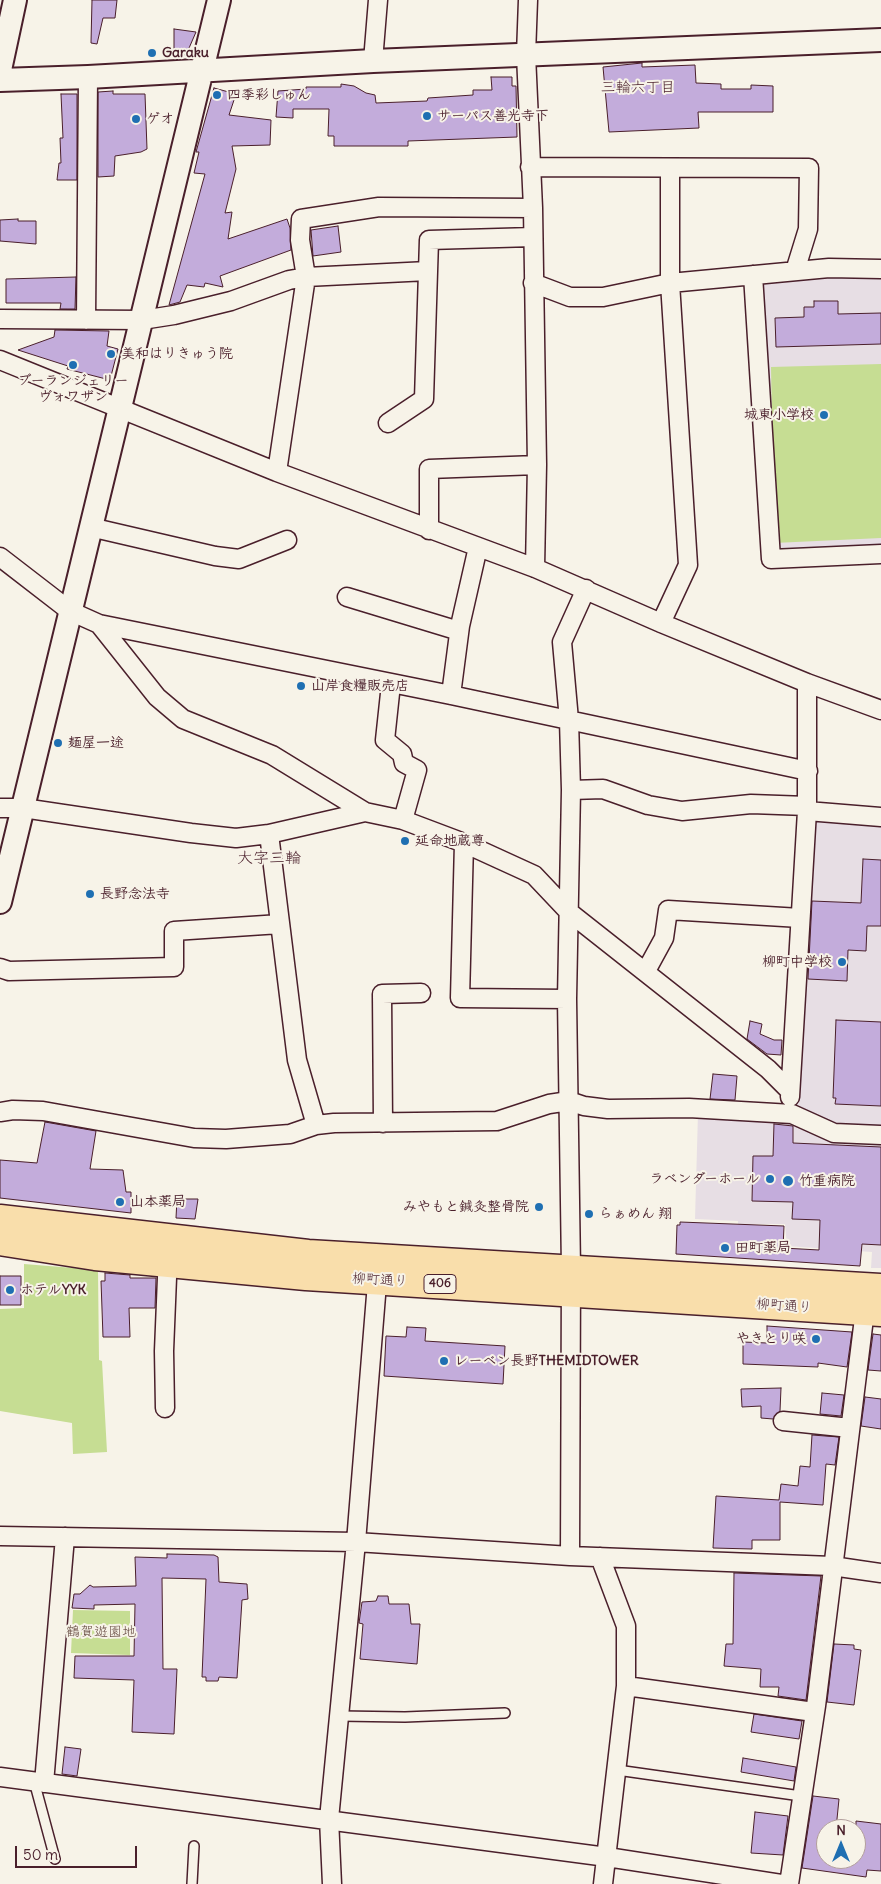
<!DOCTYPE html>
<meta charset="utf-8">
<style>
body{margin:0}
#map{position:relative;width:881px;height:1884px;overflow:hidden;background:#f7f3e8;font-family:Delius,sans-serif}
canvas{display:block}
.north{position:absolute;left:816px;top:1819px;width:50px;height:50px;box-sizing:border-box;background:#f7f3e8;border:1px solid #b29e9c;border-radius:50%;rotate:0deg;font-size:14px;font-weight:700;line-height:20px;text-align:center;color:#4a1f2b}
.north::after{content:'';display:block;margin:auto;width:18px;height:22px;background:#1f6fb2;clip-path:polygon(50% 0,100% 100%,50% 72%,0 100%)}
.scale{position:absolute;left:15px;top:1846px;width:122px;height:22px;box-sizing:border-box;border:2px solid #4a1f2b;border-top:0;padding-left:6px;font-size:15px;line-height:18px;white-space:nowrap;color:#4a1f2b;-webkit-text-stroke:4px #f7f3e8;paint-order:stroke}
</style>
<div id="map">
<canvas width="881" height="1884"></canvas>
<div class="north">N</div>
<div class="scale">50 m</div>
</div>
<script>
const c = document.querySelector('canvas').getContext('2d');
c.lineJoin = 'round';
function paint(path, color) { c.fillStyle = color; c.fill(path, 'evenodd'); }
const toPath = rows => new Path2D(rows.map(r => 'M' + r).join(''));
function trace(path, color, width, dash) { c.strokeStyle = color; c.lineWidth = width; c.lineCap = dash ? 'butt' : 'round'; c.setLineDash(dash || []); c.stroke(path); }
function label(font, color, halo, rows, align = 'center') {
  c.font = font + ' Delius,"Klee One",sans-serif'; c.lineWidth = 4; c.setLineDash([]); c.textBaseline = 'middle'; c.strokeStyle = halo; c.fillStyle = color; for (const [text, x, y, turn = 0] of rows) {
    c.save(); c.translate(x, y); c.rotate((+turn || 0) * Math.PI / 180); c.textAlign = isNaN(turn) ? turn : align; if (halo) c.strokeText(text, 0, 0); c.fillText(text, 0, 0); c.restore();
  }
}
const built = toPath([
 [836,275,881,275,881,547,778,551,761,282],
 [810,818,881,821,881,1130,833,1127,800,1110,796,1104],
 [698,1113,793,1119,881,1142,881,1268,871,1268,872,1252,787,1246,785,1224,750,1224,749,1257,736,1257,738,1221,695,1219]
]);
const green = toPath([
 [881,364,881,538,774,543,771,367],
 [24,1264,98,1270,99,1360,102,1361,107,1452,73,1454,72,1423,0,1411,0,1309,24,1308],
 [73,1610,130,1611,130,1655,71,1653]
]);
const building = toPath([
 [92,0,117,0,115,18,103,18,97,44,91,43,92,0],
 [174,29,196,32,186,55,174,53,174,29],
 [642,63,642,67,695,65,696,83,721,84,721,89,751,89,751,85,773,86,773,112,698,112,699,128,609,132,603,67,642,63],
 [491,77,512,77,512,86,516,86,517,137,408,141,408,146,334,146,334,136,328,136,329,109,293,109,293,118,276,117,278,91,306,89,306,87,341,87,341,84,354,86,366,93,375,95,376,103,427,101,428,98,473,95,473,90,492,90,491,77],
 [214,88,236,94,229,115,271,120,270,145,232,146,236,169,225,213,232,212,228,239,287,219,290,228,291,250,220,276,223,287,205,283,204,287,187,285,180,302,169,305,205,174,194,173,199,152,196,152,214,88],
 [113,91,113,94,145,94,147,149,141,152,115,156,114,176,98,177,98,92,113,91],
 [61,94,77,94,77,180,57,180,59,163,61,163,60,138,63,138,61,94],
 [18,219,18,221,36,221,36,244,0,241,0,220,18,219],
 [338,226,341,252,313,256,311,230,338,226],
 [76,277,75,309,60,309,61,303,6,303,6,279,76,277],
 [814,301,838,301,838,314,881,313,881,344,776,347,775,318,804,317,804,307,814,307,814,301],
 [55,330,109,331,107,346,118,349,110,380,67,369,68,366,18,350,54,337,55,330],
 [863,859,881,860,881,926,867,926,866,951,848,950,847,981,808,979,812,901,861,903,863,859],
 [836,1020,881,1022,881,1106,835,1104,836,1098,833,1098,836,1020],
 [750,1021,762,1024,760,1034,774,1040,782,1040,781,1055,767,1054,747,1039,750,1021],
 [713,1074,737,1076,735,1100,710,1099,713,1074],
 [45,1122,96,1131,90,1169,123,1170,126,1192,131,1192,131,1213,0,1198,0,1160,37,1163,45,1122],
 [774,1124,793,1126,793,1143,881,1147,881,1245,862,1244,860,1266,676,1254,677,1225,680,1225,680,1222,784,1226,783,1248,819,1250,820,1220,792,1219,793,1202,752,1201,753,1156,773,1156,774,1124],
 [177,1199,198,1199,195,1219,176,1218,177,1199],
 [105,1273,130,1275,130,1278,156,1278,155,1308,129,1308,130,1337,103,1337,101,1281,105,1281,105,1273],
 [0,1276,21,1276,21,1305,0,1305,0,1276],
 [767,1326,852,1332,847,1367,818,1363,818,1367,743,1364,743,1342,767,1343,767,1326],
 [407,1327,426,1328,425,1341,505,1346,503,1384,384,1376,386,1336,406,1337,407,1327],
 [873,1334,881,1335,881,1371,868,1370,873,1334],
 [781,1388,780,1411,773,1419,761,1418,761,1406,742,1407,741,1389,781,1388],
 [822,1393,844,1395,841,1416,820,1414,822,1393],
 [865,1397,881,1399,881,1429,861,1426,865,1397],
 [812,1435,839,1437,835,1465,826,1464,823,1505,780,1502,780,1540,752,1540,752,1549,713,1548,716,1496,779,1500,781,1484,798,1486,800,1466,810,1467,812,1435],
 [167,1554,214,1555,218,1557,219,1582,247,1584,248,1599,242,1600,237,1678,219,1677,218,1681,206,1681,206,1677,202,1677,206,1579,162,1578,163,1669,177,1669,174,1734,132,1732,134,1680,74,1678,75,1656,134,1656,135,1604,94,1605,94,1609,72,1608,74,1594,80,1594,90,1585,93,1587,136,1586,135,1557,167,1558,167,1554],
 [734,1573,821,1576,806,1700,778,1696,779,1687,760,1687,761,1669,724,1666,726,1644,733,1644,734,1573],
 [378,1596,388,1596,389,1604,409,1604,411,1624,420,1624,417,1664,360,1659,363,1624,359,1623,362,1602,376,1601,378,1596],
 [834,1644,854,1645,854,1649,861,1650,854,1705,827,1702,834,1644],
 [754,1714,802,1721,799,1739,751,1732,754,1714],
 [65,1747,81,1749,77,1776,62,1774,65,1747],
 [743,1758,796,1767,794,1781,741,1772,743,1758],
 [813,1796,839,1799,836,1829,826,1829,826,1859,856,1859,856,1821,881,1824,881,1871,867,1870,866,1877,802,1868,813,1796],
 [755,1812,788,1816,783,1855,751,1853,755,1812]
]);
const service = toPath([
 [340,1716,405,1717,505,1713],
 [617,1770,801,1796],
 [34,1781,55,1859],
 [192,1884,194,1846]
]);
const minor = toPath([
 [528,0,526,55,533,208,537,465,535,568],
 [373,61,378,0],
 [530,167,809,168,808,229,795,271],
 [753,275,771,559,881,554],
 [533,283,570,297,603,297,670,283,829,268,881,269],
 [0,319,142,320,174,315,231,301,289,280,306,277,428,271],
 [86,320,88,77],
 [0,360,277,472,535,568,661,623,807,683,881,710],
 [388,423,424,399,429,240,533,237],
 [277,472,306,277,300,240,301,219,379,207,533,208],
 [90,527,215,556,239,559,287,540],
 [429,530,429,469,537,465],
 [0,557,70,611,99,624,451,695,808,771],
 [347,597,459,631],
 [661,623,688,565,670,283,670,168],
 [99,624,157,697,183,719,272,755,365,812,403,820,464,843,534,875,569,912,768,1069,790,1091],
 [391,684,385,740,402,754,404,763,417,770,403,820],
 [451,695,460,626,478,547],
 [571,790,603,789,648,805,682,811,751,804,807,806],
 [0,808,23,808,191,833,236,838,269,834,365,812],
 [807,811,881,817],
 [269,834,297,1060,316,1125],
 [464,843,460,998,567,999],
 [0,968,9,971,174,967,174,931,280,924],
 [646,971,664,938,668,910,800,918],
 [790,1097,807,811,807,683],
 [0,1112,13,1110,43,1111,194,1138,226,1139,290,1134,316,1125,334,1123,497,1121,549,1104,569,1101,584,1106,608,1109,689,1108,792,1114,834,1133,881,1135],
 [383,1123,382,994,421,993],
 [165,1408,164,1351,168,1253],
 [783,1421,850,1428],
 [0,1536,356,1542,570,1556,832,1566,881,1573],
 [570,1556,571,1269,567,999,571,790,569,720,562,642,586,589],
 [600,1557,626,1626,626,1686,603,1884],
 [626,1686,814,1712],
 [0,1777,607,1857,781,1884],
 [44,1783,65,1537],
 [332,1884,329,1819,356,1542,378,1271],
 [789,1884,816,1706,866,1302]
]);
const tertiary = toPath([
 [0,70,15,0],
 [0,80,88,77,373,61,881,40],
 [0,902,219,0]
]);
const trunk = toPath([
 [0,1219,308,1254,881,1288],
 [0,1241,95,1256,306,1276,881,1312]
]);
const markers = [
 [152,53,5,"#1f6fb2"],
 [217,95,5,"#1f6fb2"],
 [427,116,5,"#1f6fb2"],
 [136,119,5,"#1f6fb2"],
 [111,354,5,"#1f6fb2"],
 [73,365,5,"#1f6fb2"],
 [824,415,5,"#1f6fb2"],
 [301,686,5,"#1f6fb2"],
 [58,743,5,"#1f6fb2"],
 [405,841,5,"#1f6fb2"],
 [90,894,5,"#1f6fb2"],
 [842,962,5,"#1f6fb2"],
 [770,1179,5,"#1f6fb2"],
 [788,1181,6,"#1f6fb2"],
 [120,1202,5,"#1f6fb2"],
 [539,1207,5,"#1f6fb2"],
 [589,1214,5,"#1f6fb2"],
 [725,1248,5,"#1f6fb2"],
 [10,1290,5,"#1f6fb2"],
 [816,1339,5,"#1f6fb2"],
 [444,1361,5,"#1f6fb2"]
];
const shields = [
 [440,1284,32]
];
const shieldNames = [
 ["406",440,1284]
];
const poiNames = [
 ["Garaku",162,53],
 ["四季彩しゅん",227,95],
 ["サーパス善光寺下",437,116],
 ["ゲオ",146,119],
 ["美和はりきゅう院",121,354],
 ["ブーランジェリー",73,381,"center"],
 ["ヴォワザン",73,397,"center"],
 ["城東小学校",814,415,"right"],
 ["山岸食糧販売店",311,686],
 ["麺屋一途",68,743],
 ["延命地蔵尊",415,841],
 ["長野念法寺",100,894],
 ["柳町中学校",832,962,"right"],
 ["ラベンダーホール",760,1179,"right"],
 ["竹重病院",799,1181],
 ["山本薬局",130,1202],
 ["みやもと鍼灸整骨院",529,1207,"right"],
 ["らぁめん 翔",599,1214],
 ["田町薬局",735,1248],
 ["ホテルYYK",20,1290],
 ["やきとり咲",806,1339,"right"],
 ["レーベン長野THEMIDTOWER",454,1361]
];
const streetNames = [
 ["柳町通り",380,1280,3],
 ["柳町通り",784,1306,4]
];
const parkNames = [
 ["鶴賀遊園地",101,1632]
];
const neighbourhoodNames = [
 ["三輪六丁目",638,88]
];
const quarterNames = [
 ["大字三輪",269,858]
];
paint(built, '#e7dee4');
paint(green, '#c6dd93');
paint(building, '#c3acdb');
trace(building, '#4a1f2b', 1);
trace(service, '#4a1f2b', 12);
trace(minor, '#4a1f2b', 21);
trace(tertiary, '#4a1f2b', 26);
trace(trunk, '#4a1f2b', 31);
trace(service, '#f7f3e8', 9);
trace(minor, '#f7f3e8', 18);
trace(tertiary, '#f7f3e8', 22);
trace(trunk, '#f9deab', 28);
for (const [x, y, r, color] of markers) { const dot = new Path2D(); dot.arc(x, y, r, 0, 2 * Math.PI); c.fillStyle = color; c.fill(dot); trace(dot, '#f7f3e8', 2); }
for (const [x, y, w] of shields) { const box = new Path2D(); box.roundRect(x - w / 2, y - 9.5, w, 19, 4); c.fillStyle = '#f7f3e8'; c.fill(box); trace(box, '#4a1f2b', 1); }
label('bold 12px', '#4a1f2b', null, shieldNames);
label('bold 14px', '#4a1f2b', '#f7f3e8', poiNames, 'left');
label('14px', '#4a1f2b', '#f7f3e8', streetNames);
label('14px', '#694e45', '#f7f3e8', parkNames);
label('15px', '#4a1f2b', '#f7f3e8', neighbourhoodNames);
label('16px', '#4a1f2b', '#f7f3e8', quarterNames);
</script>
